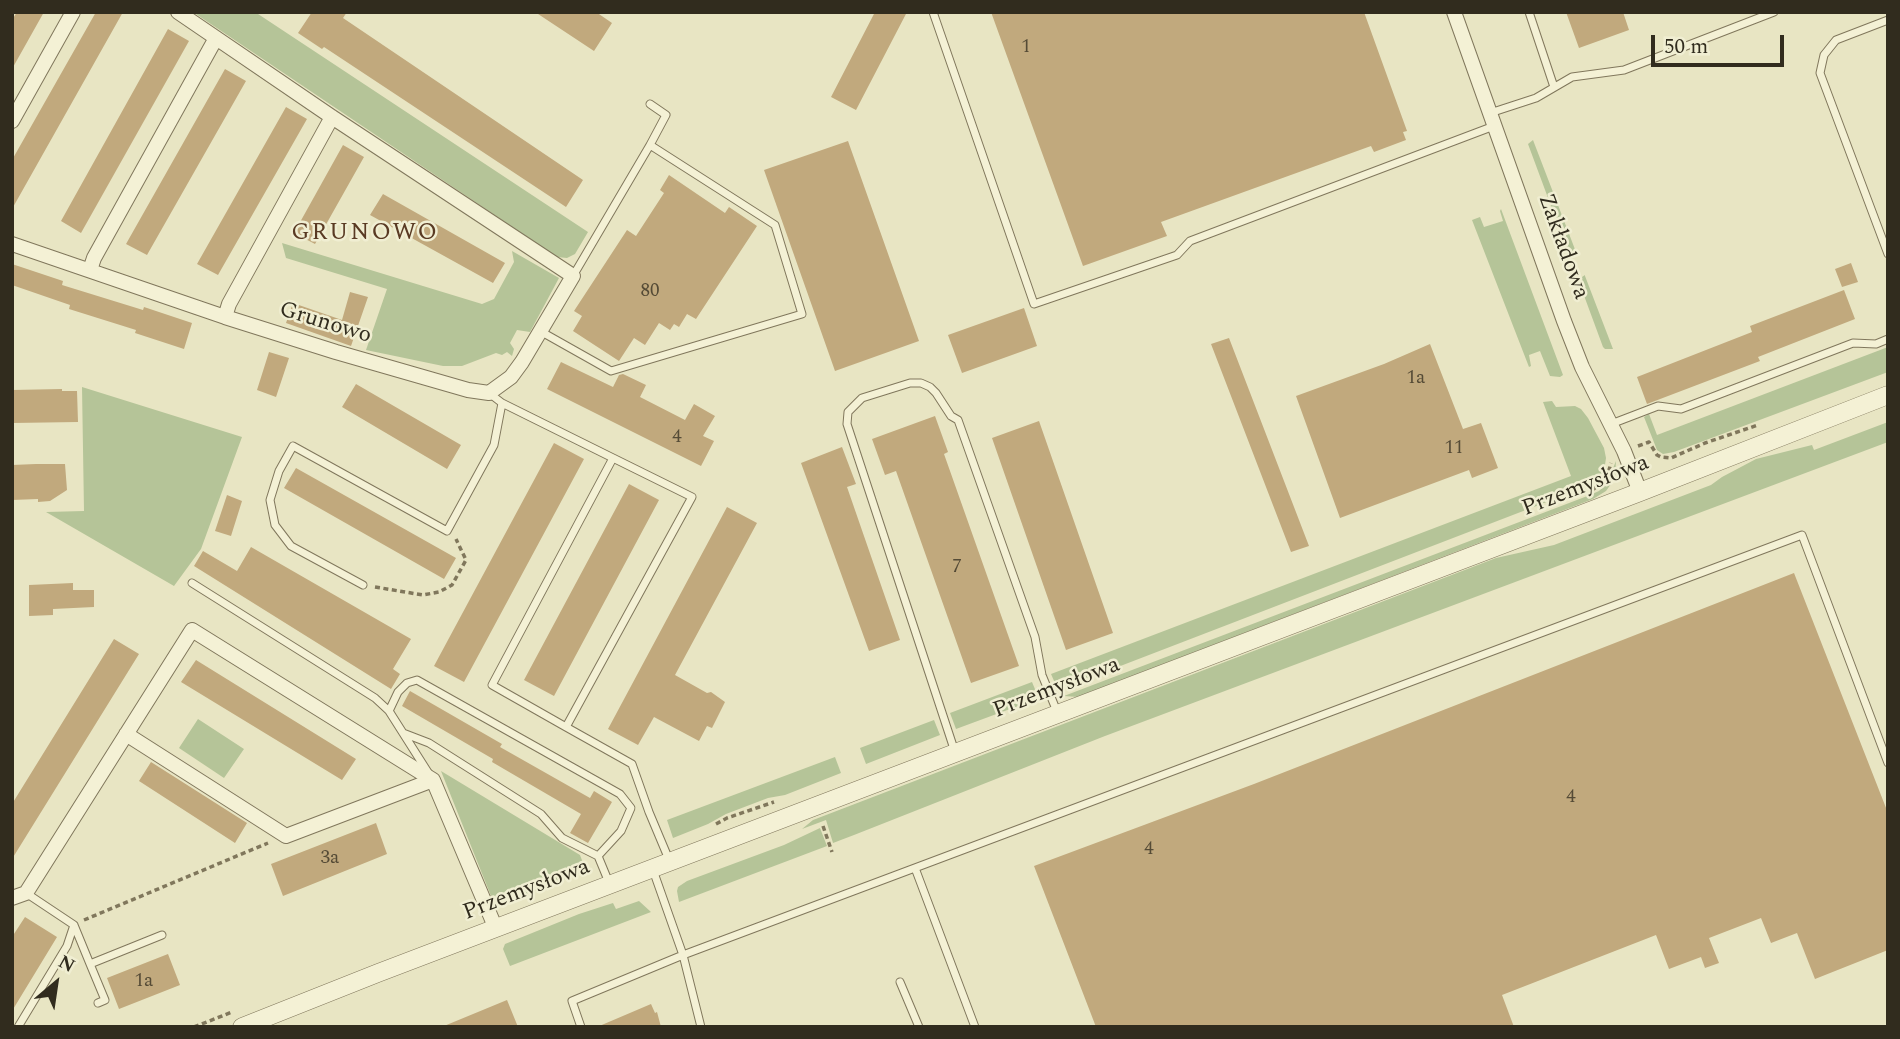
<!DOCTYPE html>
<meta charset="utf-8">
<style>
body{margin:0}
#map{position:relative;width:1900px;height:1039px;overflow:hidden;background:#e8e5c3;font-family:Spectral,serif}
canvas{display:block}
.frame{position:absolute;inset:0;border:14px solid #312c1e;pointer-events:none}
.north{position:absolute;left:21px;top:948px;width:70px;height:70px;-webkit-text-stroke:5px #f0eed2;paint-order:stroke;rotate:29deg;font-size:19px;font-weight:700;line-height:28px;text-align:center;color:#312c1e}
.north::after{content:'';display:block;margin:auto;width:24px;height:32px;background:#312c1e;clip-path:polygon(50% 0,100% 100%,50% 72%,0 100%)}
.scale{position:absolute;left:1651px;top:35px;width:133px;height:32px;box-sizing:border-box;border:4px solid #312c1e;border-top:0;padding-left:9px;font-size:21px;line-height:24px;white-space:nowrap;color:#312c1e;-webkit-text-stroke:5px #f0eed2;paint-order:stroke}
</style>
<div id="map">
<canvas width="1900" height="1039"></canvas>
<div class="frame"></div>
<div class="north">N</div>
<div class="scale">50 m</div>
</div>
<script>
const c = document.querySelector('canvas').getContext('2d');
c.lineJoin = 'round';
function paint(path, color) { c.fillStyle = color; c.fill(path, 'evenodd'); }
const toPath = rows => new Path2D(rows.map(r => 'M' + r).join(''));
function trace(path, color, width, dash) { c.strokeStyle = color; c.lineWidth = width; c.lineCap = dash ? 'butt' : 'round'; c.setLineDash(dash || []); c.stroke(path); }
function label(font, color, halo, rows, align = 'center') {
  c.font = font + ' Spectral,serif'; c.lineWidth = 5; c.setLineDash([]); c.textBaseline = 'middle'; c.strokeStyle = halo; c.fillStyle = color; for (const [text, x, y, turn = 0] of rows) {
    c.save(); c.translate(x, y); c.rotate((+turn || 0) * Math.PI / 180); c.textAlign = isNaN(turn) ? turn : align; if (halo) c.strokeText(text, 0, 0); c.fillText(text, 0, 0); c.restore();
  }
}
const green = toPath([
 [193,12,255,12,588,232,575,254,567,258,557,257],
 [1533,140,1576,252,1571,252,1567,250,1564,241,1528,144],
 [1501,209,1563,375,1560,377,1550,376,1540,351,1529,355,1531,366,1529,367,1472,220,1480,217,1484,227,1503,221,1500,211],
 [282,243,482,304,494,299,514,262,512,251,559,278,530,332,517,330,510,343,514,349,512,356,507,352,502,355,496,353,462,366,443,366,366,350,387,289,286,258],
 [1585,275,1585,276,1613,349,1605,349,1603,347,1579,282,1579,279],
 [1888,347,1888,372,1674,452,1663,454,1657,450,1644,417,1649,414,1657,435],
 [82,387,242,437,201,549,174,586,46,512,84,511],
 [1552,401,1556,407,1575,406,1581,409,1588,418,1604,448,1606,458,1604,471,1596,483,1058,690,1051,674,1571,476,1543,402],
 [1888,422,1888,442,1105,736,854,835,833,843,826,820,802,829,813,820,1496,558,1554,545,1711,485,1722,477,1756,459,1812,445,1814,450],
 [1616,461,1615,477,1611,484,1606,491,1593,499,1078,697,1064,696,1590,495,1599,491,1607,483],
 [1032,682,1037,694,1037,699,956,729,950,713],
 [198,719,244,749,224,778,179,748],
 [934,720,940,735,866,764,860,748],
 [835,757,841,773,785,795,768,798,726,814,708,824,673,838,667,820],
 [441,771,580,855,586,871,495,906],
 [820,828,827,846,679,902,677,891,678,887,687,881,784,845],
 [639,901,651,912,510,966,503,949,505,944,579,914,613,903,616,909]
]);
const building = toPath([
 [17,12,44,12,12,69,12,20],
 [96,12,123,12,12,209,12,160],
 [312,12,347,12,343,18,583,180,566,207,324,47,322,49,298,33],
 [535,12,596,12,612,23,594,51],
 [875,12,907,12,856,110,831,97],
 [991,12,1364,12,1407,131,1403,132,1406,140,1374,152,1371,146,1161,222,1167,236,1083,266],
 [1566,12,1623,12,1629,30,1579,48],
 [168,29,189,41,81,233,61,221],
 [225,69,246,81,147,255,126,244],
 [286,107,307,119,218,275,197,264],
 [848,141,919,341,835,371,764,170],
 [343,145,364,157,315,244,294,233],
 [669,175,725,213,729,207,757,226,696,319,687,314,679,327,674,324,670,330,659,323,645,345,634,338,619,361,573,331,582,316,574,311,627,230,636,236,664,193,660,190],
 [383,194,505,263,493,283,370,215],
 [1851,263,1858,282,1842,287,1835,269],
 [12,264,63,281,62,285,143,310,144,307,192,323,184,349,135,333,136,330,69,309,70,305,12,285],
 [1844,290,1855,319,1758,357,1760,361,1647,404,1637,377,1752,332,1750,326],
 [350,292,368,297,351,346,286,323,293,303,342,320],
 [1024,308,1037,346,962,373,948,335],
 [1229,338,1309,546,1291,552,1211,344],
 [1430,344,1463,429,1481,423,1498,468,1472,478,1469,470,1340,518,1296,396,1384,364],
 [269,352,289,358,276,397,257,390],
 [561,362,613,387,619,375,623,374,646,385,640,397,685,420,694,404,715,416,703,436,714,441,701,466,547,389],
 [356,384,461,445,447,469,342,407],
 [62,389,62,391,77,391,78,422,12,423,12,390],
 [935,416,948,452,944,454,1019,666,971,683,896,471,885,475,872,439],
 [1039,421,1113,633,1066,650,992,438],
 [554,443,584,459,464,682,434,666],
 [842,447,856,484,847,487,900,640,869,651,801,463],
 [36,464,65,464,67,490,50,501,38,502,38,499,12,500,12,465],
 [296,468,456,558,444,579,284,488],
 [629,484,659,500,554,696,524,680],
 [227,495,242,501,231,536,215,531],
 [727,507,757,523,675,675,707,693,711,692,725,702,712,728,707,726,699,741,654,717,638,745,608,729],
 [251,547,411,639,393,669,400,674,391,689,194,566,203,551,237,571],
 [1794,573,1888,813,1888,950,1815,979,1797,933,1771,943,1761,918,1709,938,1719,963,1705,968,1701,957,1669,969,1656,935,1502,995,1514,1027,1096,1027,1034,866,1254,784],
 [73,583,73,590,94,590,94,607,53,609,53,615,29,616,29,585],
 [114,639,139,654,12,859,12,804],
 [196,660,356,759,342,780,181,682],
 [410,691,502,744,500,747,590,798,594,791,612,802,588,843,570,833,581,814,492,762,493,759,402,706],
 [151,762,247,823,235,843,139,781],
 [376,823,387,854,283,896,271,864],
 [25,917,57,937,12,1011,12,937],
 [168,954,180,985,119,1009,107,978],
 [507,1000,518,1027,444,1027,444,1026],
 [651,1004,655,1013,657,1012,661,1027,597,1027]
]);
const path = toPath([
 [1638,446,1649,442,1657,455,1661,457,1671,458,1705,443,1758,425],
 [1592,490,1602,483,1609,470,1611,463],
 [375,587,423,595,439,592,452,585,466,560,456,539],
 [716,824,727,818,774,802],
 [823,826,832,852],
 [84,920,268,843],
 [194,1027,232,1012]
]);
const service = toPath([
 [933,12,1034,304,1177,255,1190,241,1494,126],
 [1529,12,1554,87],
 [1888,20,1836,40,1824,55,1820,73,1888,254],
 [650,104,666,115,650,145],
 [1490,113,1536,98,1572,77,1624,70,1774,12],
 [540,331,611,371,802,314,775,225,650,145,573,276],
 [502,403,613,458],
 [1611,424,1658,406,1681,409,1853,343,1876,344,1888,339],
 [192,583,375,698,389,711,429,774],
 [363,585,291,546,275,525,270,500,279,471,293,446,447,531,494,445,502,403,489,393],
 [389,711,398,692,407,683,417,680,620,794,631,808,621,831,598,856],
 [566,727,492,685,613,458,692,497,566,727,632,764,649,812,670,862],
 [403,733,429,743,541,814,562,838,598,856,610,885],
 [955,752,847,424,848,412,862,398,910,383,921,383,930,387,936,393,951,416,958,420,1035,637,1042,675,1058,714],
 [915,868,975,1027],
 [653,870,683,955,701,1027],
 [74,925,90,964,162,935],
 [90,964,105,1000,98,1003],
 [900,982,919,1027],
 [18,1027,67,946,74,925,26,893],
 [581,1027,572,1001,683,955,1802,535,1888,763]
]);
const minor = toPath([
 [1454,12,1564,321,1582,367,1624,451,1640,492],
 [12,121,73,12],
 [12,244,225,317,336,352,468,390,489,393,511,377,522,362,573,276,332,117,178,12],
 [90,270,94,258,216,38],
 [225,317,229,304,332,117],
 [126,734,286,836,433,780],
 [12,898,26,893,192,630,433,780,496,929]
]);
const tertiary = toPath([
 [242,1027,378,973,1640,492,1888,395]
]);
const numberNames = [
 ["1",1026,48],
 ["80",650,292],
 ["1a",1416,379],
 ["4",677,438],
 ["11",1454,449],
 ["7",957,568],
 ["4",1571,798],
 ["4",1149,850],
 ["3a",330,859],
 ["1a",144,982]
];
const streetNames = [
 ["Zakładowa",1562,247,70],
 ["Grunowo",325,324,17],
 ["Przemysłowa",1586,487,-21],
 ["Przemysłowa",1057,689,-21],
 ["Przemysłowa",527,891,-21]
];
const neighbourhoodNames = [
 ["GRUNOWO",365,234]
];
paint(green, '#b5c498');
paint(building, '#c1a97d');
trace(service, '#80775c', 9);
trace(minor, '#80775c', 16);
trace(tertiary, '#80775c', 19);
trace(path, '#80775c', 3.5, [5, 3.5]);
trace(service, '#f4f1d5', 7);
trace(minor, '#f4f1d5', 14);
trace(tertiary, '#f4f1d5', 18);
label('19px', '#554b36', null, numberNames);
label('23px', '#312c1e', '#f0eed2', streetNames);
c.letterSpacing = '2px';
label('24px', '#593a23', '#f0eed2', neighbourhoodNames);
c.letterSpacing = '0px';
</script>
